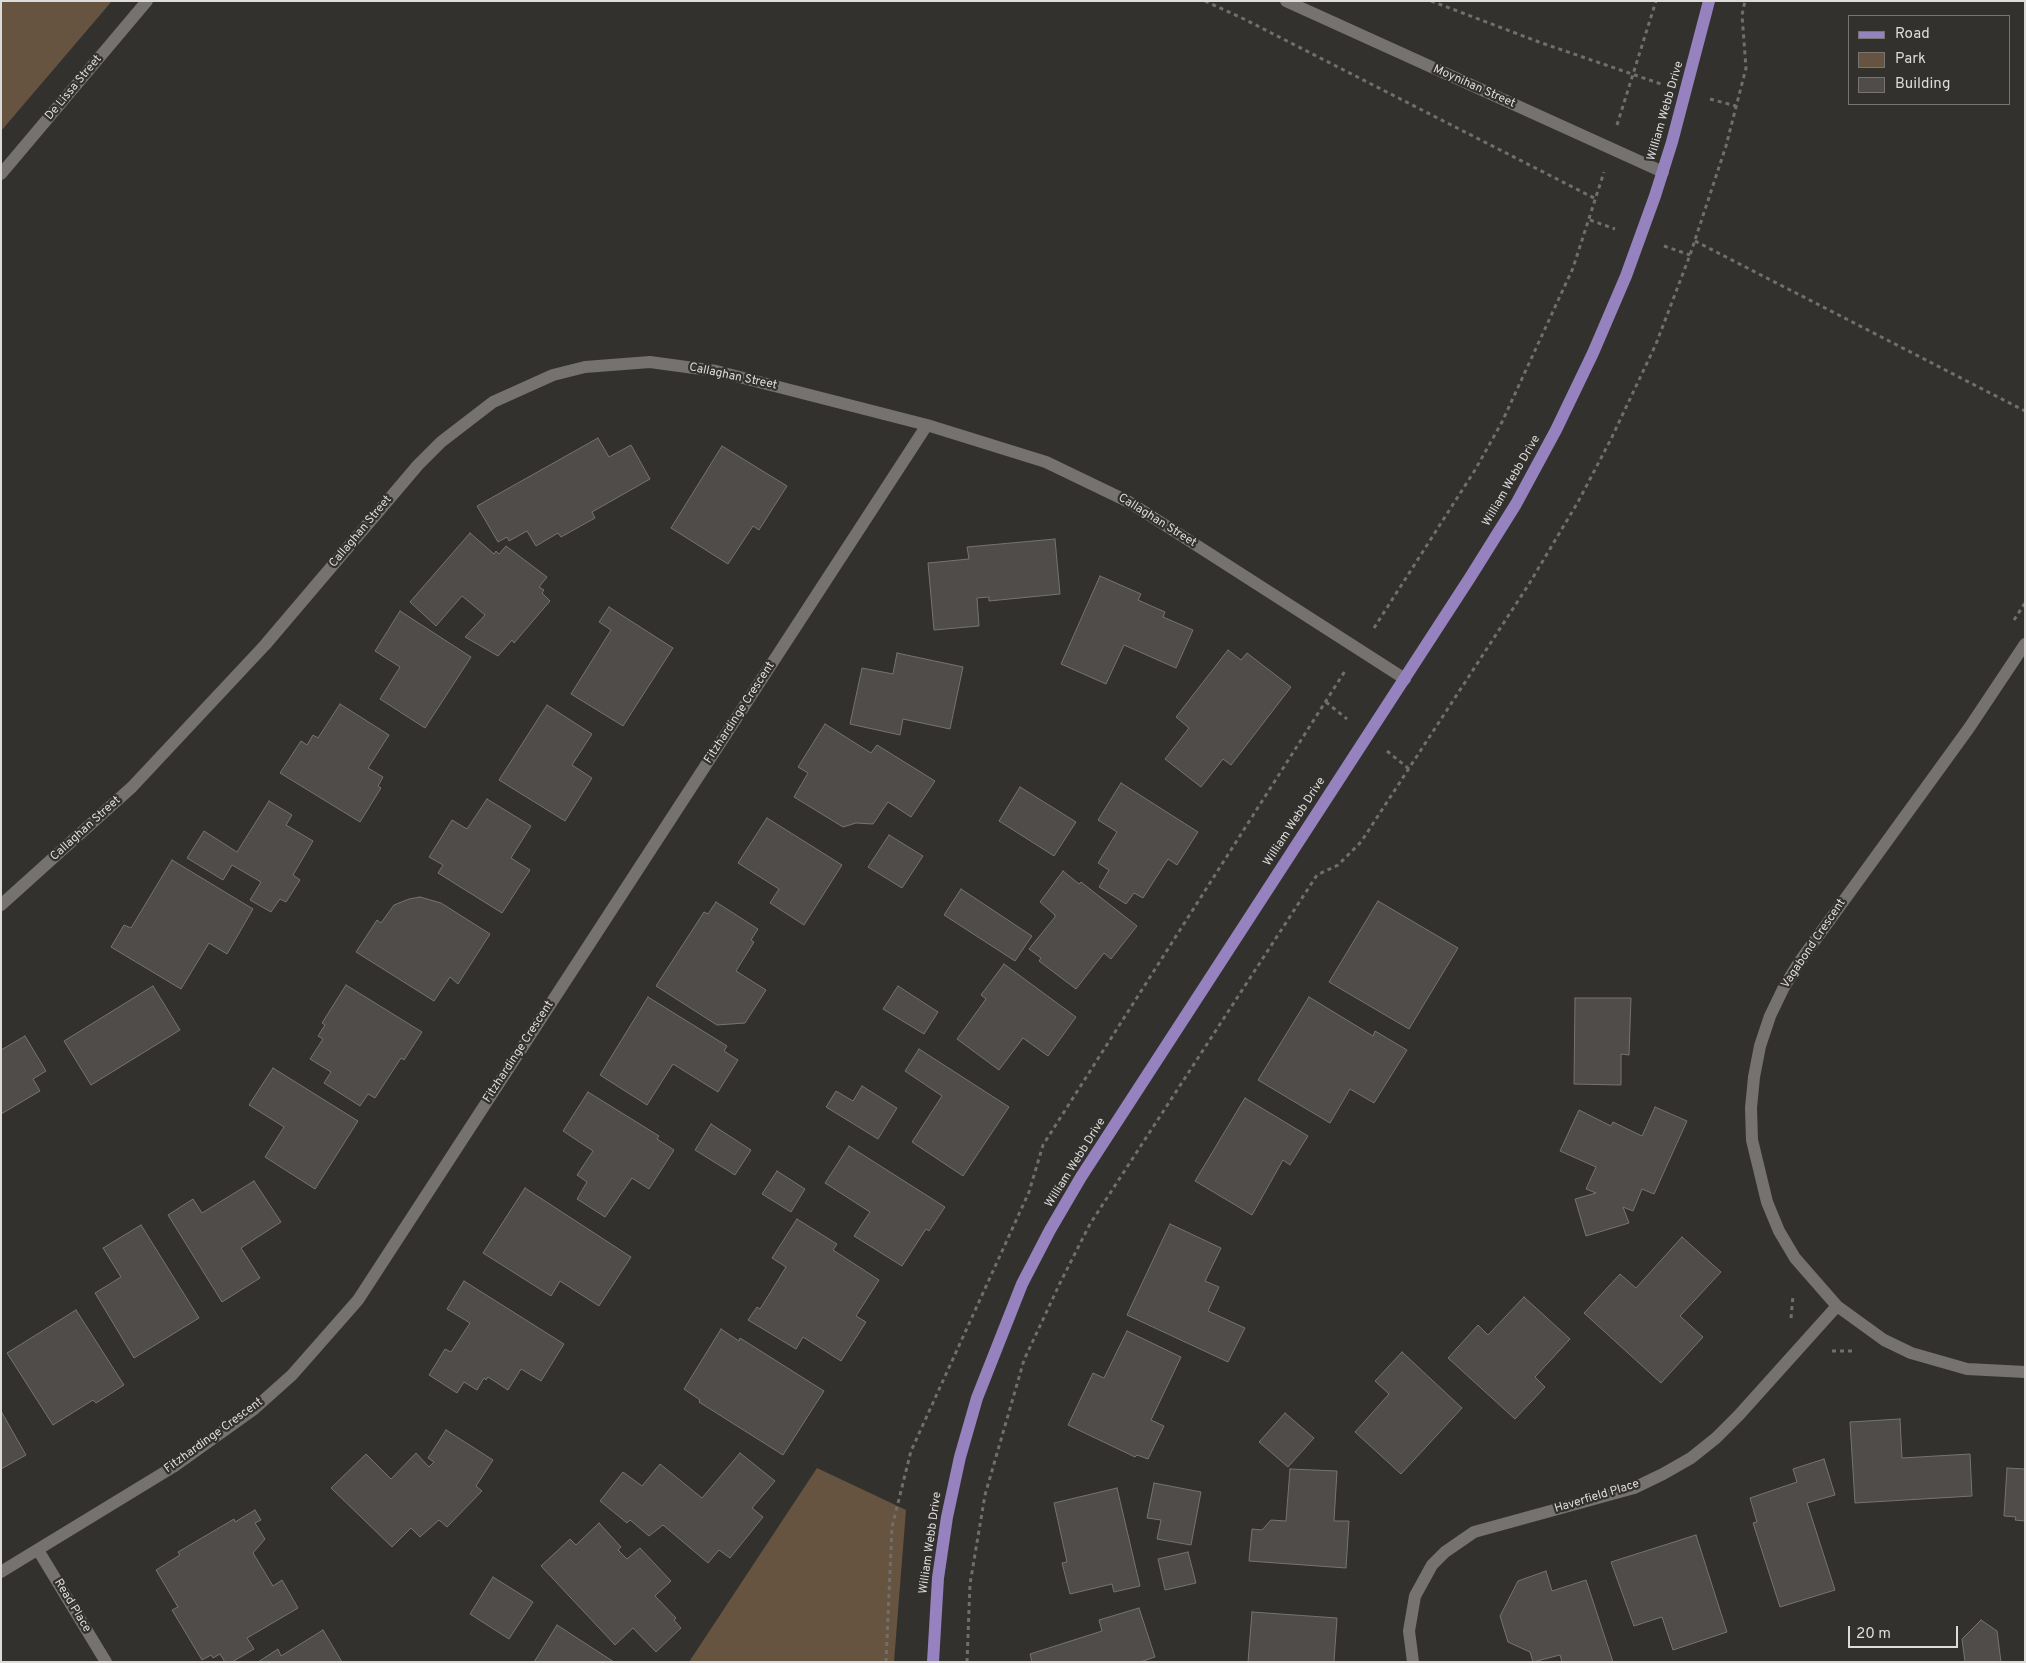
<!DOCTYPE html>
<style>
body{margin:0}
#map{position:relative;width:2026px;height:1663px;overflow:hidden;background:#33312e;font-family:Overpass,sans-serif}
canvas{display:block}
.frame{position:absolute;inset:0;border:2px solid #dedcdb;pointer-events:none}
.legend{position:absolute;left:1848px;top:15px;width:162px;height:90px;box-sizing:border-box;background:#33312e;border:1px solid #777573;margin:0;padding:6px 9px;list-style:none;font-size:15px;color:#dedcdb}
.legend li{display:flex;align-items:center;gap:10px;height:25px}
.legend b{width:25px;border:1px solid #777573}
.scale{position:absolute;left:1848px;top:1626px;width:110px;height:22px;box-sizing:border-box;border:2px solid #dedcdb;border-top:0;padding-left:6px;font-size:15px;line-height:18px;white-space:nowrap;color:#dedcdb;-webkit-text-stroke:4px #33312e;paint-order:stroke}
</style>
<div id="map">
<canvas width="2026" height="1663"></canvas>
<div class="frame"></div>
<ul class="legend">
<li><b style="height:6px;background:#9582be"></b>Road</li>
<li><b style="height:14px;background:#665440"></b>Park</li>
<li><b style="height:14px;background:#4f4c4a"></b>Building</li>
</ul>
<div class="scale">20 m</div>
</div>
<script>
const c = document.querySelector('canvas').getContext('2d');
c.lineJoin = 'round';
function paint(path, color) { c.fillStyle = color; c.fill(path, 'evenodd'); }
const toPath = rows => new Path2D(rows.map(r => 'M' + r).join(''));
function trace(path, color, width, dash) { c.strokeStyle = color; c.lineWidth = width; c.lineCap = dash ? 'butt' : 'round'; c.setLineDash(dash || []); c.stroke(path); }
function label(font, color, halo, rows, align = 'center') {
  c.font = font + ' Overpass,sans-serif'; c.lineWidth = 4.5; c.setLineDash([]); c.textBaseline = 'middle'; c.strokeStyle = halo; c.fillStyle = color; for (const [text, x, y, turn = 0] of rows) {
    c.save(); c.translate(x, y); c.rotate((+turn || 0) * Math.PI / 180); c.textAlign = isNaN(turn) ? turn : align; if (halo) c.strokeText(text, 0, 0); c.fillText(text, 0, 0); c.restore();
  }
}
const green = toPath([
 [1,1,112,1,1,131],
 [817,1468,906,1510,894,1662,689,1662]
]);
const building = toPath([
 [598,438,609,457,631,445,650,479,592,512,595,518,561,537,558,533,536,546,527,531,509,541,507,537,498,542,477,506,598,438],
 [722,446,787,486,759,530,753,526,728,564,671,528,722,446],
 [470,533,494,554,496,551,499,554,506,546,547,577,539,587,544,590,542,593,550,601,514,643,512,640,498,656,465,637,485,615,462,596,436,626,410,602,470,533],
 [1055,539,1060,594,989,601,989,597,977,598,979,626,934,630,928,563,969,559,967,547,1055,539],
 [1100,576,1141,594,1138,600,1165,612,1163,617,1193,630,1176,668,1124,645,1106,684,1061,664,1100,576],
 [609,607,673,648,623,726,571,694,611,630,599,622,609,607],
 [400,611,471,657,425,728,380,699,400,667,375,651,400,611],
 [1228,650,1241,660,1247,653,1291,687,1231,765,1223,759,1201,787,1165,759,1189,728,1176,717,1228,650],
 [897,653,963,667,950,729,903,719,900,735,850,724,862,668,893,674,897,653],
 [340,704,389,735,368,768,383,777,378,786,381,788,360,822,280,773,301,741,307,745,313,735,318,738,340,704],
 [547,705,592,734,572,765,592,778,565,821,499,780,547,705],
 [825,724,871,753,877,745,935,781,911,817,888,802,873,824,856,823,843,827,794,797,808,773,798,767,825,724],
 [1121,783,1198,832,1177,865,1168,859,1143,898,1134,893,1126,904,1099,887,1109,870,1098,863,1117,832,1098,820,1121,783],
 [1020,787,1076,822,1054,856,999,821,1020,787],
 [487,799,531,826,511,858,530,870,502,913,438,873,443,865,429,857,452,820,467,829,487,799],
 [269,801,292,815,286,825,313,841,293,875,300,880,286,902,280,899,271,912,250,900,261,882,232,865,223,880,187,858,204,831,237,852,269,801],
 [767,818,842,865,804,925,770,903,779,889,738,863,767,818],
 [889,835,923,856,902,888,868,867,889,835],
 [172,860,253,909,227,954,209,943,181,989,111,947,124,925,131,928,172,860],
 [1063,871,1079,884,1081,882,1137,926,1111,959,1104,953,1076,989,1039,961,1041,958,1029,949,1055,917,1055,915,1040,902,1063,871],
 [961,889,1032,936,1015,961,944,915,961,889],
 [420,897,441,903,490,934,458,984,450,977,434,1001,356,952,377,920,381,923,394,905,409,899,420,897],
 [1378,901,1458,948,1409,1029,1329,982,1378,901],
 [716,902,758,929,751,940,754,942,736,971,766,990,745,1023,717,1025,656,986,704,912,708,914,716,902],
 [1004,964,1076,1017,1048,1056,1023,1038,999,1070,957,1039,986,999,981,995,1004,964],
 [346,985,422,1032,404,1060,401,1058,375,1098,368,1094,360,1106,324,1083,331,1072,310,1059,323,1039,318,1036,325,1025,322,1023,346,985],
 [153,986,180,1030,91,1085,64,1041,153,986],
 [898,986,938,1012,924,1034,883,1009,898,986],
 [648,997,727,1046,724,1051,738,1060,718,1092,673,1064,647,1105,600,1075,648,997],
 [1309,997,1373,1036,1375,1031,1407,1050,1374,1103,1350,1089,1330,1123,1258,1080,1309,997],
 [1575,998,1631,998,1629,1055,1621,1054,1621,1085,1574,1084,1575,998],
 [25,1036,46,1071,33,1079,40,1091,1,1114,1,1050,25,1036],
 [919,1049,1009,1107,963,1176,912,1142,942,1096,905,1071,919,1049],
 [273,1068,358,1121,315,1189,265,1157,284,1127,249,1105,273,1068],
 [862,1086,897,1108,878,1139,826,1107,836,1091,853,1101,862,1086],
 [588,1092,659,1136,657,1139,674,1150,649,1189,632,1178,605,1217,577,1199,587,1182,577,1175,593,1151,563,1131,588,1092],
 [1245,1098,1308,1136,1290,1165,1283,1160,1252,1215,1195,1181,1245,1098],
 [1655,1107,1687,1121,1654,1194,1642,1189,1633,1211,1623,1207,1629,1223,1586,1236,1575,1199,1596,1193,1586,1189,1596,1167,1560,1151,1579,1110,1611,1126,1613,1122,1642,1136,1655,1107],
 [711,1124,751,1150,735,1175,695,1150,711,1124],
 [849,1146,945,1207,929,1231,926,1229,902,1266,854,1236,870,1212,825,1183,849,1146],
 [777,1171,805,1189,791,1212,762,1194,777,1171],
 [254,1181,281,1222,241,1248,260,1278,222,1302,168,1215,193,1199,202,1213,254,1181],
 [525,1188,631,1257,599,1306,560,1281,551,1296,483,1253,525,1188],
 [797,1219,837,1244,833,1250,879,1280,856,1316,866,1322,841,1361,803,1337,796,1349,748,1320,757,1307,760,1309,786,1267,772,1258,797,1219],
 [1170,1224,1221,1248,1205,1281,1219,1287,1208,1311,1245,1328,1228,1362,1127,1315,1170,1224],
 [141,1225,199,1318,134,1358,95,1293,121,1277,103,1248,141,1225],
 [1682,1237,1721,1272,1680,1316,1703,1337,1661,1383,1584,1313,1620,1274,1636,1288,1682,1237],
 [464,1281,564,1344,541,1381,521,1369,508,1390,488,1377,486,1380,484,1378,477,1390,464,1382,457,1393,429,1375,445,1349,451,1352,470,1323,447,1309,464,1281],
 [1524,1297,1570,1339,1535,1377,1545,1387,1515,1419,1448,1358,1478,1325,1488,1335,1524,1297],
 [76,1310,124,1385,96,1403,93,1400,53,1425,7,1353,76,1310],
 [721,1329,739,1341,740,1338,824,1391,783,1455,699,1402,700,1400,684,1389,721,1329],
 [1127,1331,1181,1357,1151,1420,1164,1426,1148,1459,1137,1455,1135,1457,1068,1425,1093,1373,1104,1378,1127,1331],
 [1402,1352,1462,1408,1401,1474,1355,1432,1389,1394,1375,1381,1402,1352],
 [1,1411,26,1455,1,1469,1,1411],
 [1285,1413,1314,1438,1288,1467,1259,1442,1285,1413],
 [1900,1419,1902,1458,1970,1454,1972,1496,1855,1503,1850,1422,1900,1419],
 [446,1430,493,1460,476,1486,482,1491,447,1527,439,1520,420,1537,411,1528,392,1547,331,1488,366,1454,391,1479,416,1453,429,1467,434,1462,428,1458,446,1430],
 [740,1453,775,1481,752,1508,763,1517,730,1558,719,1550,708,1563,663,1525,649,1536,630,1520,627,1523,600,1501,623,1472,642,1486,660,1464,702,1498,740,1453],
 [1824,1459,1835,1495,1807,1503,1835,1590,1780,1607,1753,1523,1757,1522,1750,1498,1797,1482,1793,1469,1824,1459],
 [2007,1468,2025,1469,2025,1521,2015,1520,2016,1517,2004,1516,2007,1468],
 [1290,1469,1337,1471,1334,1521,1349,1521,1346,1568,1249,1561,1252,1529,1262,1530,1271,1520,1286,1521,1290,1469],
 [1154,1483,1201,1492,1191,1545,1157,1539,1161,1520,1147,1518,1154,1483],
 [1117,1488,1140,1586,1114,1592,1112,1584,1070,1594,1062,1563,1067,1562,1054,1503,1117,1488],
 [255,1510,261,1520,255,1523,265,1539,253,1553,273,1586,282,1580,298,1608,247,1638,254,1649,232,1662,225,1662,220,1654,213,1658,211,1655,202,1660,172,1610,178,1607,156,1570,180,1555,178,1552,234,1519,235,1522,255,1510],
 [599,1523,621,1547,618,1550,627,1559,640,1548,671,1581,655,1596,676,1618,674,1620,681,1628,656,1652,633,1628,615,1645,541,1566,570,1539,576,1545,599,1523],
 [1696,1535,1727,1632,1673,1650,1662,1617,1634,1626,1611,1562,1696,1535],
 [1188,1552,1196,1583,1165,1590,1158,1559,1188,1552],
 [1546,1571,1552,1591,1586,1580,1613,1662,1562,1662,1560,1655,1533,1662,1530,1652,1508,1642,1500,1616,1518,1581,1546,1571],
 [493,1577,533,1602,509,1639,470,1614,493,1577],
 [1139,1608,1155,1657,1140,1662,1032,1662,1030,1654,1102,1631,1099,1620,1139,1608],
 [1252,1612,1337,1618,1334,1662,1248,1662,1252,1612],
 [1981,1620,1997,1631,2001,1662,1965,1662,1962,1639,1981,1620],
 [557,1625,614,1662,534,1662,557,1625],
 [323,1630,342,1662,258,1662,278,1649,281,1656,323,1630]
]);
const path = toPath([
 [1205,1,1244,19,1596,199],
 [1431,1,1539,42,1661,84],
 [1710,99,1736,106],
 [1617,125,1656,1],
 [1590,220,1615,229],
 [1695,241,2025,411],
 [1664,246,1690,255],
 [2014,620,2025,603],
 [1374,628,1475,470,1502,422,1573,268,1604,172],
 [1326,702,1347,719],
 [1387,751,1409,769],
 [1791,1318,1793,1296],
 [1832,1351,1853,1351],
 [886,1662,892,1527,911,1451,1029,1192,1043,1145,1345,671],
 [967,1662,970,1584,985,1495,1024,1360,1060,1283,1090,1224,1317,875,1338,865,1361,842,1529,584,1578,502,1611,439,1656,344,1690,255,1726,146,1746,68,1742,15,1745,1]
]);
const minor = toPath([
 [1286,1,1663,172],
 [1,174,147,1],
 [2025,644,1969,728,1800,961,1784,987,1770,1016,1760,1046,1754,1077,1751,1108,1752,1140,1767,1202,1779,1231,1795,1258,1837,1306,1884,1340,1911,1353,1967,1369,2025,1372],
 [1,905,132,787,265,645,418,465,441,442,493,402,553,375,585,367,650,362,716,371,927,425,1046,462,1129,502,1405,679],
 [38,1550,106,1662],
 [1,1572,173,1467,254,1409,292,1375,358,1300,927,425],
 [1413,1662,1409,1631,1415,1596,1432,1565,1445,1552,1474,1532,1634,1488,1663,1474,1691,1458,1716,1438,1739,1415,1837,1306]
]);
const major = toPath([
 [933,1662,938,1578,947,1517,960,1457,977,1398,1022,1284,1050,1230,1081,1177,1471,576,1516,504,1556,430,1593,353,1626,276,1655,196,1672,142,1709,1]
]);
const streetNames = [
 ["Moynihan Street",1474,87,24],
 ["De Lissa Street",74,88,-50],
 ["William Webb Drive",1666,111,-74],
 ["Callaghan Street",733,377,12],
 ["William Webb Drive",1512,481,-60],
 ["Callaghan Street",1157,521,32],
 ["Callaghan Street",361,532,-50],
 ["Fitzhardinge Crescent",740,713,-57],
 ["William Webb Drive",1295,822,-57],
 ["Callaghan Street",86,829,-42],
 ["Vagabond Crescent",1814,944,-56],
 ["Fitzhardinge Crescent",519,1052,-57],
 ["William Webb Drive",1076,1163,-58],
 ["Fitzhardinge Crescent",214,1436,-36],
 ["Haverfield Place",1597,1497,-17],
 ["William Webb Drive",931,1543,-82],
 ["Read Place",72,1606,59]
];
paint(green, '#665440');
paint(building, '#4f4c4a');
trace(building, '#767370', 1);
trace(path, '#716f6c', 3, [4, 4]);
trace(minor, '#75726f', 12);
trace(major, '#9582be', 12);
label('12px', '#dedcdb', '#33312e', streetNames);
</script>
